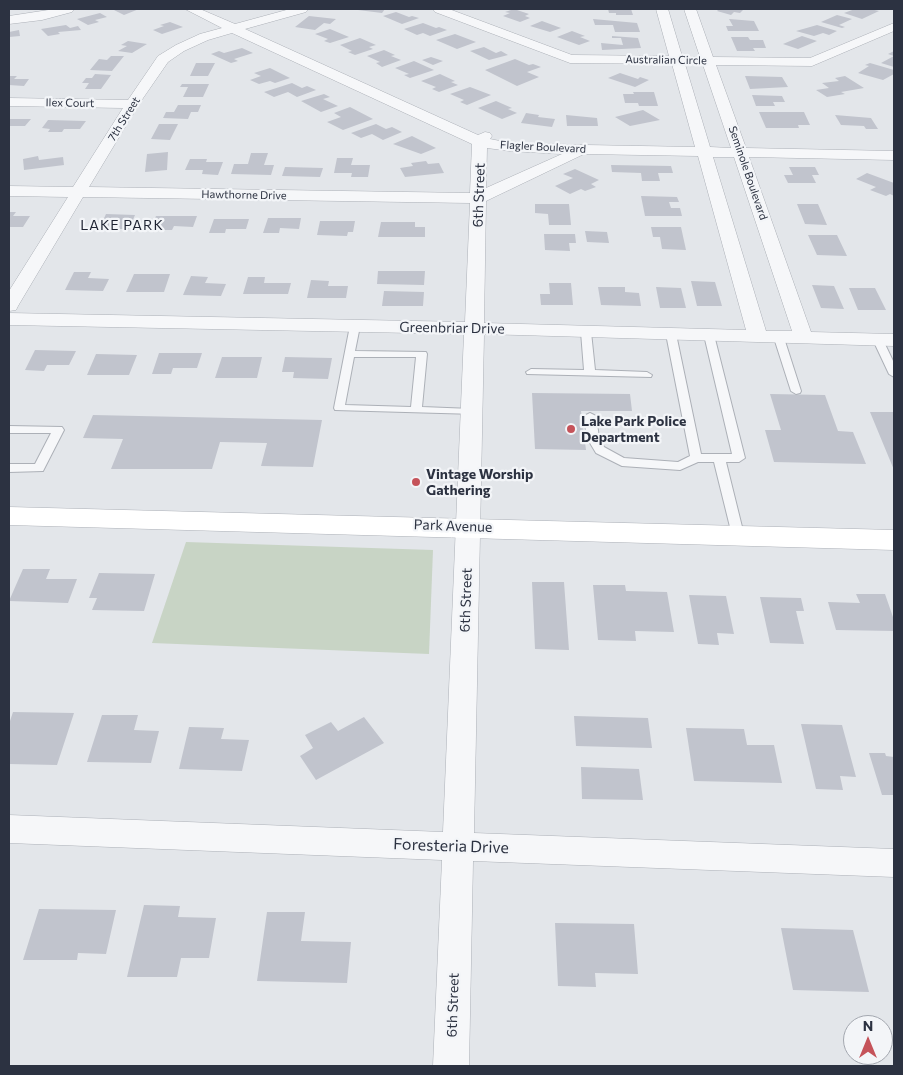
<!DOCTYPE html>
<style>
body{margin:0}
#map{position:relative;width:903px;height:1075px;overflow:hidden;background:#e3e6ea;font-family:Commissioner,sans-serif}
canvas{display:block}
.frame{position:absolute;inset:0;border:10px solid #2c3241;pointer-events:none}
.north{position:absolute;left:843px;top:1015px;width:50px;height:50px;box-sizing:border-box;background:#f3f5f8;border:1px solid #a3a7af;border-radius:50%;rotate:0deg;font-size:14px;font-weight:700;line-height:20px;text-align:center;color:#2c3241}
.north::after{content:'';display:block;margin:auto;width:18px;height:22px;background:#c5535a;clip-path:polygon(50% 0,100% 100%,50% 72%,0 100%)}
</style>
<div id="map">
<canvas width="903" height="1075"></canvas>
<div class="frame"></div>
<div class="north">N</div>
</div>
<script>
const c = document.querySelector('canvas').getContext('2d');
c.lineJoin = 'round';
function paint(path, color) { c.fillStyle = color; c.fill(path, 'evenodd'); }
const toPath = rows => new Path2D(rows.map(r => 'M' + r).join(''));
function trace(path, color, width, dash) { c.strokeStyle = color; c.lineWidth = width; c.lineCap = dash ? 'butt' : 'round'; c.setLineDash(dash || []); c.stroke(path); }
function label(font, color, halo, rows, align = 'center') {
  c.font = font + ' Commissioner,sans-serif'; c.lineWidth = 4.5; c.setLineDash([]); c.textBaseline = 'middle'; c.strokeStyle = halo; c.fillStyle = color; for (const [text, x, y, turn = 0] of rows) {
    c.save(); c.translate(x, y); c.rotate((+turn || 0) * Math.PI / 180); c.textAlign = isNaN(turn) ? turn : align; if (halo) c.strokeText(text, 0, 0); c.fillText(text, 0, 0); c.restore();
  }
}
const green = toPath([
 [186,542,433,550,429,654,152,643]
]);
const building = toPath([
 [118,9,139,9,124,15,114,10],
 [350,9,385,9,382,13],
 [514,9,529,14,525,16,530,18,520,22,503,16,510,13,505,12],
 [608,9,631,9,633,15,616,15,616,13,609,13],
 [719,9,744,9,740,13,734,12,731,15,717,11],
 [855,9,870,9,879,11,862,19,844,13],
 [396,12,409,17,412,16,419,18,402,24,383,16],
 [100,13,107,17,95,20,99,22,88,25,77,19],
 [837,15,852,19,839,25,845,27,842,28,821,22],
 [309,16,336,19,330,24,324,23,315,30,295,27],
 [593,19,637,23,640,32,615,32,613,25,595,25],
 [729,19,754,21,759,31,728,31,726,26,733,26],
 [542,21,561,28,550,32,530,26],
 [170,22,183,27,162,34,153,30,164,26,160,25],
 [423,23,436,28,439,27,447,30,430,36,423,33,417,35,404,29],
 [66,25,70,28,78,26,81,30,58,32,60,34,48,36,41,29],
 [817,25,837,31,829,35,823,33,814,36,796,31],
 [330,29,349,37,330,43,324,41,328,39,315,34],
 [19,30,20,36,9,37,9,32],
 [572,31,585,36,580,37,590,41,579,45,557,37],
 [455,34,476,42,457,49,436,40],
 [612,36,638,38,641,48,602,50,601,43,623,45,621,38,612,38],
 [802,36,817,41,798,49,783,44],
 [731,37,748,37,750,40,763,40,766,48,753,48,755,51,737,51],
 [360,38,376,45,369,47,373,49,355,55,348,52,352,51,340,45],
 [128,41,147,44,132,53,118,51,127,46,121,45],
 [484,47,496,53,501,51,508,55,489,60,470,51],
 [242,48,253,53,234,59,238,61,231,63,211,54,219,51,224,53],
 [384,50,395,55,391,56,401,60,382,67,376,63,380,62,367,56],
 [894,51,894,67,881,63,894,56,888,54],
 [111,56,124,56,112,71,90,70,99,59,107,60],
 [431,57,443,61,433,65,422,60],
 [515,59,529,65,533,64,541,67,527,72,539,77,517,86,485,70],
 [414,61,434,70,410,78,404,75,409,74,395,68],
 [196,63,215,63,208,76,190,76],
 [870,63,894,70,894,74,883,80,858,73,869,66,865,65],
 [270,68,290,78,275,83,270,81,259,84,250,80,261,76,254,73],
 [620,73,638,79,640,77,649,80,635,87,608,78],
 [95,74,111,75,101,89,85,89,89,83,82,83,86,78,92,78],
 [440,74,455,81,451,82,458,85,439,92,432,89,436,87,421,81],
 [9,76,17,76,14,79,29,79,24,86,9,85],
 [745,76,782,77,788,87,750,89],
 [845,76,864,88,841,92,845,94,827,97,816,90,829,88,822,83,839,81,835,78],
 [292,83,302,88,307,86,316,90,297,97,288,92,274,97,264,92],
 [182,84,209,84,203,97,183,97,188,87,180,87],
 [470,87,491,95,467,105,460,102,464,100,450,94],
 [633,92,654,92,658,106,639,106,638,103,625,103,623,94,634,94],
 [324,94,330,97,323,99,338,106,321,112,301,101],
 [752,95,782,96,785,102,773,102,775,106,756,106],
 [496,101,512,108,508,109,517,113,502,119,478,108],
 [178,105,201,105,198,112,191,112,188,119,163,118,166,112,174,112],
 [350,107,373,119,343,130,327,122,341,117,334,113],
 [643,110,660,120,630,126,615,117],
 [759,112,804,112,810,125,798,125,799,128,766,128],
 [526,113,539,115,538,117,555,119,552,127,521,123],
 [566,115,597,118,598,126,567,126],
 [835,115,871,118,878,129,866,129,864,126,841,125],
 [9,119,31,119,25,126,9,126],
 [48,120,86,121,80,129,64,129,62,132,48,132,50,129,42,128],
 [159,124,178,124,170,140,151,139],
 [376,124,386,129,392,127,402,132,383,140,372,134,361,138,351,133],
 [412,136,436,148,421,154,393,144],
 [168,152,167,170,145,172,147,154],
 [251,153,268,153,264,165,274,165,271,175,231,174,234,164,248,164],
 [38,156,39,160,63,157,64,165,24,170,23,159],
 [337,158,353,158,351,165,370,165,368,177,351,177,352,173,334,173],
 [190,159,207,159,206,162,223,162,218,175,202,174,203,170,185,170],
 [426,161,428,164,439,163,444,173,405,177,400,168,413,166,411,163],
 [611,165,671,166,673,173,658,173,660,181,642,181,641,173,612,172],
 [285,167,323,168,320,177,282,176],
 [789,167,815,167,819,175,812,175,816,183,788,183,784,175,793,175],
 [575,169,599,180,591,184,596,187,585,191,581,189,570,194,555,186,573,178,563,174],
 [867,173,894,183,894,196,890,194,886,196,870,190,876,187,856,179],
 [641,196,677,197,679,202,669,202,671,208,680,208,682,216,645,216],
 [535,204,569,204,571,225,549,225,548,214,535,213],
 [797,204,818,204,827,225,805,224],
 [9,212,16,212,13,216,30,216,23,227,9,227],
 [106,214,135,215,129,229,99,229],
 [156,216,197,216,193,227,174,226,172,230,156,230,158,226,151,226],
 [268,218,301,218,299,229,280,228,279,233,263,233],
 [214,219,249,219,246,229,226,229,225,233,209,233],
 [320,221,355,221,353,232,348,232,347,236,317,235],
 [381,222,415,222,415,227,425,227,425,237,378,237],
 [651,227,681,227,686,250,662,249,660,237,653,237],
 [585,231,607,232,609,243,587,242],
 [544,234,575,234,576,243,569,243,570,251,545,250],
 [808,235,837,235,847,256,817,255],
 [378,271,425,271,424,285,377,284],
 [74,272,91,272,88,278,109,279,103,291,65,290],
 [134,274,170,274,164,292,126,292],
 [191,276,208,277,205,283,226,284,221,296,183,295],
 [248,277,265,277,264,283,291,283,288,294,243,294],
 [311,280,329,281,328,286,348,286,346,298,307,298],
 [691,281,715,282,722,306,697,306],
 [549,283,571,283,573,305,541,305,540,294,550,294],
 [812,285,834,286,844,309,821,308],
 [598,287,625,287,625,292,639,293,641,306,601,305],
 [656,287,681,288,686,308,660,308],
 [849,288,875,288,886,310,858,310],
 [384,291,424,292,423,306,382,306],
 [35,350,76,351,69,365,47,365,44,371,25,370],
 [159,353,202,353,197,368,173,368,171,374,152,374],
 [96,354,137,355,129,375,87,375],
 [222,357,262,357,257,378,215,378],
 [285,357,332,358,328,379,293,378,294,372,282,372],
 [532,393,630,394,632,411,581,411,586,450,535,449],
 [770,394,825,395,838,431,853,432,866,464,774,462,765,430,781,430],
 [870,412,894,412,894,470],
 [93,415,322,420,313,467,261,466,267,443,220,442,212,469,111,469,123,439,83,438],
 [23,569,50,569,46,579,77,579,68,603,9,601],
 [99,573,155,574,144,611,92,610,97,598,89,598],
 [532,582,564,582,569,650,535,649],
 [593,585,625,585,626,591,667,592,674,632,635,631,636,641,598,640],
 [856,594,885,594,894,620,894,631,836,630,828,602,860,603],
 [689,595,726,596,734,634,717,633,719,645,698,644],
 [760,597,801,598,804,611,796,611,804,644,770,643],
 [13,712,74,713,57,765,9,764,9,724],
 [102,715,138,715,134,730,159,731,151,763,87,762],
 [574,716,648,718,652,748,576,746],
 [364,717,384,743,316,780,300,756,313,748,305,735,331,722,338,731],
 [801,724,842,725,856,777,840,776,843,790,816,789],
 [189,727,224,728,221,739,249,740,242,771,179,769],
 [686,728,744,729,747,745,774,745,782,783,694,781],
 [869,753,885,753,886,756,894,757,894,795,882,795],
 [581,767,639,769,643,800,582,799],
 [144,905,180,906,178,917,216,918,209,958,181,958,177,977,127,977],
 [39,909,116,910,106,954,78,953,77,960,23,960],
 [267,912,305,912,301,941,351,942,347,983,257,981],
 [555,923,634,924,638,974,595,973,596,987,558,986],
 [781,928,853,930,869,992,793,990]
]);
const lane = toPath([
 [355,323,360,326,355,351,426,352,427,354,422,407,472,409,476,410,478,412,476,414,335,410,334,408,350,326,355,323],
 [354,357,416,357,411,407,345,405,354,357],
 [586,329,591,332,595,370,647,372,652,375,651,377,527,374,526,372,531,369,584,370,581,332,586,329],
 [671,331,676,334,701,454,732,454,704,335,709,332,714,335,745,458,739,462,726,462,744,535,742,538,738,539,732,535,714,462,698,462,680,470,622,466,596,453,587,438,584,416,590,413,596,416,599,438,604,447,624,458,678,462,690,456,666,334,671,331],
 [779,335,784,338,801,391,800,393,796,394,791,391,774,338,779,335],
 [878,337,883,340,894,363,894,377,889,374,873,340,878,337],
 [9,426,62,427,64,430,43,471,9,472,9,464,35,464,51,433,9,433,9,426]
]);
const street = toPath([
 [55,9,74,9,72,12,42,20,9,24,9,16,55,9],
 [185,9,200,9,235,24,290,9,308,9,306,12,245,29,478,135,485,132,490,133,492,136,490,139,510,143,586,145,695,147,672,64,570,63,435,12,433,9,449,9,572,55,669,56,656,9,668,9,682,56,700,57,684,9,696,9,713,57,810,58,894,23,894,31,812,66,716,65,746,148,894,151,894,160,749,157,811,332,894,334,894,346,484,334,474,833,894,849,894,877,473,861,469,1066,433,1066,442,860,9,843,9,815,443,832,464,334,9,325,9,313,465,322,470,203,83,197,18,306,16,310,9,311,9,291,68,197,9,196,9,186,73,187,123,108,9,106,9,98,128,100,158,56,176,45,200,34,222,28,185,9],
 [232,33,472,144,470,193,89,187,139,104,168,62,184,51,208,40,232,33],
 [685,64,703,65,731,148,710,147,685,64],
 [487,148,510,151,562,154,486,188,487,148],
 [584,154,698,156,746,330,484,323,486,201,584,154],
 [713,157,734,157,792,331,766,331,713,157]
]);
const secondary = toPath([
 [9,507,894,530,894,550,9,525,9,507]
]);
const markers = [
 [571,429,5,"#c5535a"],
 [416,482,5,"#c5535a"]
];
const farStreetnames = [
 ["Australian Circle",666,60,1],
 ["Ilex Court",70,103,1],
 ["7th Street",124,119,-58],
 ["Flagler Boulevard",543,147,3],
 ["Seminole Boulevard",748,173,71],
 ["Hawthorne Drive",244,195,1]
];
const streetNames = [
 ["6th Street",479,195,-88],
 ["Greenbriar Drive",452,328,1],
 ["Park Avenue",453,526,2],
 ["6th Street",466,600,-88],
 ["6th Street",453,1005,-88]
];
const farQuarternames = [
 ["LAKE PARK",122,225]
];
const poiNames = [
 ["Lake Park Police",581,421],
 ["Department",581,437],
 ["Vintage Worship",426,474],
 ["Gathering",426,490]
];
const nearStreetnames = [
 ["Foresteria Drive",451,846,2]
];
paint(green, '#c8d4c5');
paint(building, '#c1c4cd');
trace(lane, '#acb0b7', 2);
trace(street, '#acb0b7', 1);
trace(secondary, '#acb0b7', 1);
paint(lane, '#f6f7f9');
paint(street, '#f6f7f9');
paint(secondary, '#fff');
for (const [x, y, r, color] of markers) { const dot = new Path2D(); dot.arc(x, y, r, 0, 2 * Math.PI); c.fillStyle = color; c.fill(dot); trace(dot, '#f3f5f8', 2); }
label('11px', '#2c3241', '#f3f5f8', farStreetnames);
label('14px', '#2c3241', '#f3f5f8', streetNames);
c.letterSpacing = '1px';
label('14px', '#1e2332', '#f3f5f8', farQuarternames);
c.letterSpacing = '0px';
label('bold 14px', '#2c3241', '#f3f5f8', poiNames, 'left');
label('16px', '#2c3241', '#f3f5f8', nearStreetnames);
</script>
